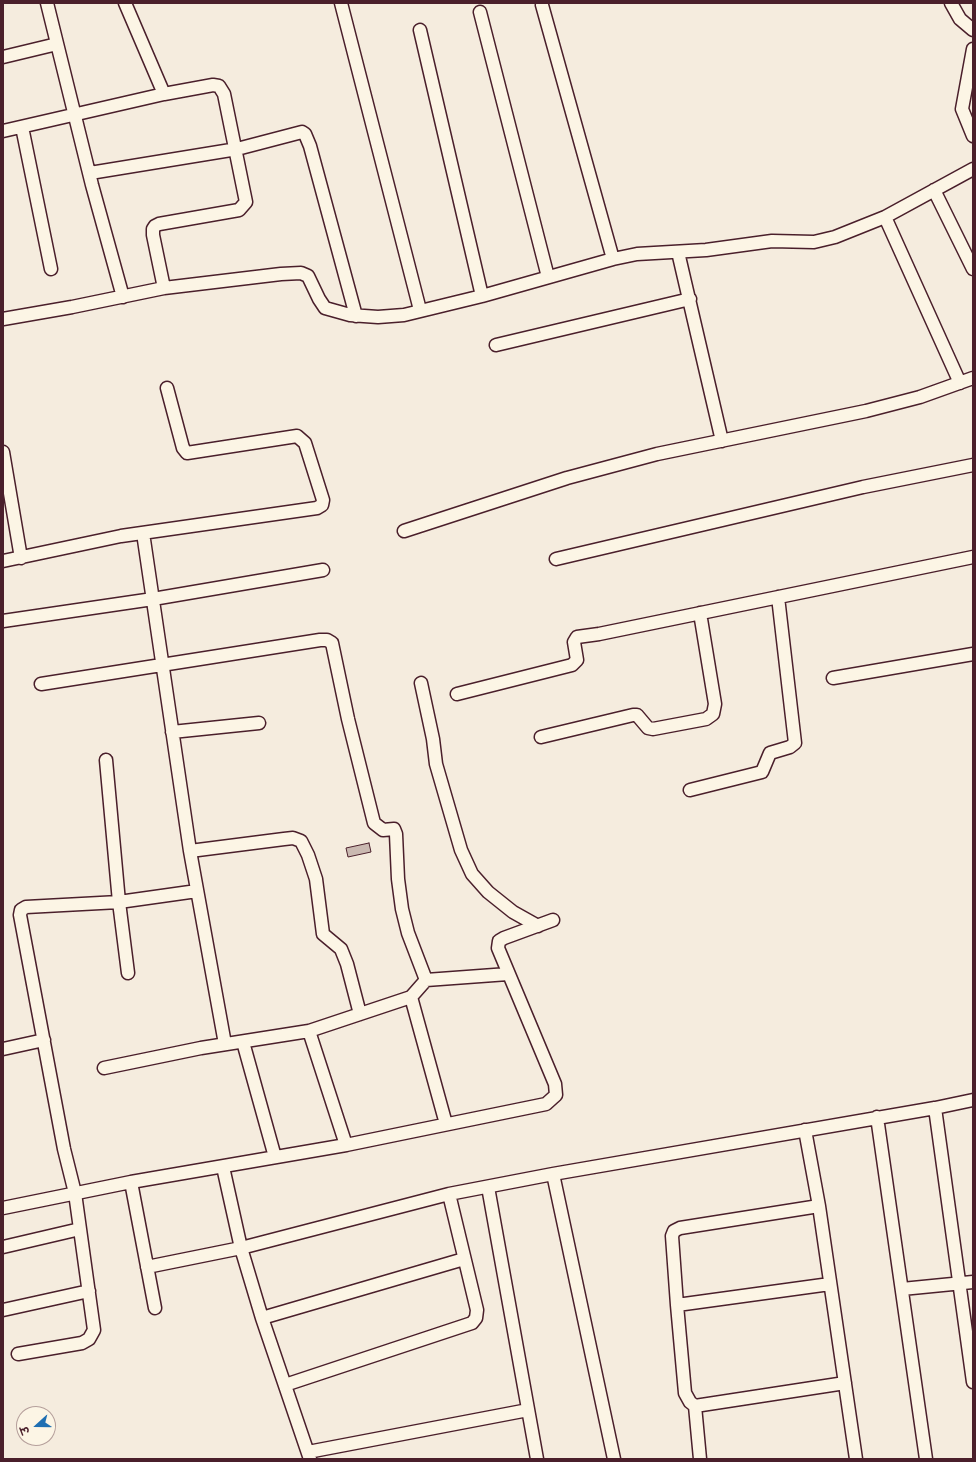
<!DOCTYPE html>
<meta charset="utf-8">
<style>
body{margin:0}
#map{position:relative;width:976px;height:1462px;overflow:hidden;background:#f5ecde;font-family:"Architects Daughter","Playpen Sans Deva",sans-serif}
canvas{display:block}
.frame{position:absolute;inset:0;border:4px solid #4a1f2b;pointer-events:none}
.north{position:absolute;left:16px;top:1406px;width:40px;height:40px;box-sizing:border-box;background:#fcf5e5;border:1px solid #b59f9b;border-radius:50%;rotate:249deg;font-size:11px;font-weight:700;line-height:16px;text-align:center;color:#4a1f2b}
.north::after{content:'';display:block;margin:auto;width:14px;height:18px;background:#1f6fb2;clip-path:polygon(50% 0,100% 100%,50% 72%,0 100%)}
</style>
<div id="map">
<canvas width="976" height="1462"></canvas>
<div class="frame"></div>
<div class="north">उ</div>
</div>
<script>
const c = document.querySelector('canvas').getContext('2d');
c.lineJoin = 'round';
function paint(path, color) { c.fillStyle = color; c.fill(path, 'evenodd'); }
const toPath = rows => new Path2D(rows.map(r => 'M' + r).join(''));
function trace(path, color, width, dash) { c.strokeStyle = color; c.lineWidth = width; c.lineCap = dash ? 'butt' : 'round'; c.setLineDash(dash || []); c.stroke(path); }
const building = toPath([
 [369,843,371,852,348,857,346,848,369,843]
]);
const street = toPath([
 [47,3,92,185,123,297],
 [125,3,164,94],
 [341,3,420,310],
 [951,3,960,19,973,30],
 [542,5,613,259],
 [480,12,548,277],
 [420,30,482,296],
 [973,49,962,109,973,136],
 [3,57,57,44],
 [22,127,51,269],
 [3,131,164,94,213,85,219,86,224,94,246,202,239,210,159,224,155,226,153,229,153,235,164,288],
 [90,173,237,149,302,132,305,134,310,146,356,316],
 [934,190,973,269],
 [885,217,960,383],
 [678,252,722,441],
 [3,319,72,307,164,288,281,274,301,273,308,276,319,299,325,308,350,315,378,317,404,315,482,296,613,259,637,254,706,250,772,241,814,242,835,237,885,217,973,169],
 [496,345,690,299],
 [3,452,21,558],
 [404,531,567,478,657,454,866,411,920,397,973,378],
 [143,533,190,851,225,1044],
 [556,559,863,487,973,465],
 [3,561,121,536,317,508,322,505,323,500,305,443,297,436,187,453,183,448,167,388],
 [3,621,153,599,323,570],
 [833,678,973,654],
 [421,683,433,739,436,764,461,850,472,874,488,892,513,912,538,926],
 [41,684,320,640,327,640,332,643,348,719,374,823,383,830,394,829,396,834,398,879,402,909,408,933,426,980],
 [457,694,572,665,577,660,574,642,577,637,599,634,973,557],
 [172,732,259,723],
 [541,737,633,715,637,715,648,728,653,729,706,719,713,714,715,704,700,613],
 [690,790,762,772,770,753,790,747,795,743,778,597],
 [190,851,284,839,293,838,301,841,308,855,316,879,323,934,341,949,347,964,360,1014],
 [128,973,119,902,197,891],
 [411,997,446,1124],
 [309,1031,346,1145],
 [243,1042,275,1157],
 [3,1049,44,1040],
 [104,1068,201,1048,309,1031,411,997,426,980,508,974],
 [935,1108,973,1382],
 [877,1117,926,1459],
 [805,1130,819,1206,856,1459],
 [223,1167,241,1248,262,1318,310,1459],
 [553,1174,614,1459],
 [131,1182,155,1308],
 [488,1187,537,1459],
 [819,1206,680,1228,674,1231,672,1236,677,1305,830,1284],
 [3,1208,131,1182,346,1145,546,1104,556,1095,555,1084,498,948,499,941,504,938,553,920],
 [3,1247,80,1229],
 [147,1267,241,1248,449,1194,553,1174,935,1108,973,1100],
 [902,1289,973,1282],
 [677,1305,685,1393,690,1402,695,1406],
 [3,1310,89,1291],
 [262,1318,464,1259],
 [18,1354,82,1343,89,1339,94,1330,75,1193,64,1149,20,915,21,910,26,907,119,902,106,760],
 [285,1385,472,1323,476,1318,477,1310,449,1194],
 [308,1452,528,1410],
 [700,1459,695,1406,845,1383]
]);
paint(building, '#cab9b1');
trace(building, '#4a1f2b', 1);
trace(street, '#4a1f2b', 15);
trace(street, '#fcf5e5', 12);
</script>
